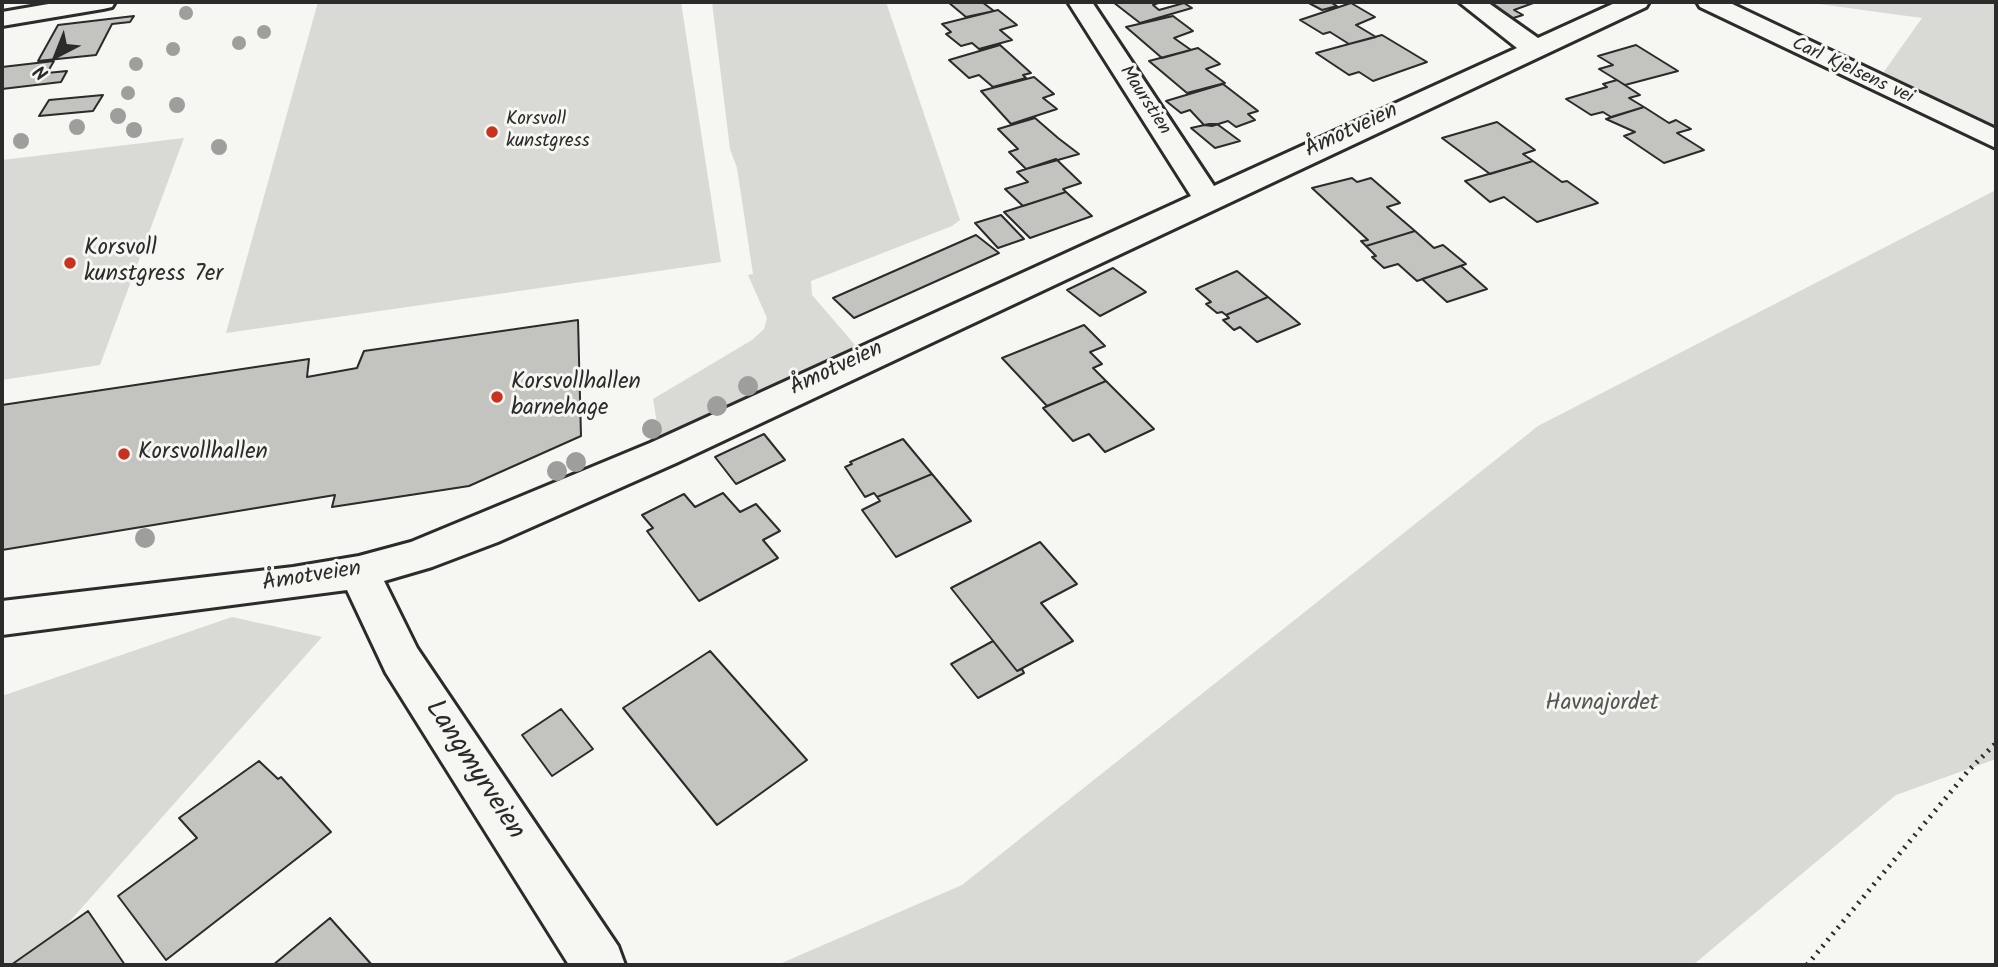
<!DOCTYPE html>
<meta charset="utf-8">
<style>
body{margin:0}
#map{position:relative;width:1998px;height:967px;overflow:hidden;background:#f6f6f2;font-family:Kalam,sans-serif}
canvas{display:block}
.frame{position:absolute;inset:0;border:4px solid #2b2b2b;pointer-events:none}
.north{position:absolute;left:21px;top:21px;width:70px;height:70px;-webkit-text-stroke:5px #f6f6f2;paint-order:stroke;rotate:222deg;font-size:19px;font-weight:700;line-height:28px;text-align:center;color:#2b2b2b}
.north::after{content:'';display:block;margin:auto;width:24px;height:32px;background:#2b2b2b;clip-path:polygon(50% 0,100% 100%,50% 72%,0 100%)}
</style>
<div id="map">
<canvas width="1998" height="967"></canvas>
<div class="frame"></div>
<div class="north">N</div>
</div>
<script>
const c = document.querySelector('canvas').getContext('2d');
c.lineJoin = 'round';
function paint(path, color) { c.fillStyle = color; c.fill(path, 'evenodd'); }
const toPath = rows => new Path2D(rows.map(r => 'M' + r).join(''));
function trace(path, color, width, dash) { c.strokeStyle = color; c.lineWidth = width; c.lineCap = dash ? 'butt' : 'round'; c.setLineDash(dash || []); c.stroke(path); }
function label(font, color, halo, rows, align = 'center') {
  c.font = font + ' Kalam,sans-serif'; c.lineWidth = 6; c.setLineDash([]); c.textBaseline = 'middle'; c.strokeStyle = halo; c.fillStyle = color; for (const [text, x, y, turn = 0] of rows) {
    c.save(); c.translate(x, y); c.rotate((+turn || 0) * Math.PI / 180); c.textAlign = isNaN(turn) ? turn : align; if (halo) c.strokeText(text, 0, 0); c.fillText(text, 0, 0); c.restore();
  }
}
const green = toPath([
 [318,2,681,2,721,262,226,333],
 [712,2,886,2,960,220,952,226,811,281,812,295,856,346,659,436,653,399,752,340,764,329,767,318,748,275,753,274,737,168,730,149],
 [1804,2,1996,2,1996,127,1883,73,1922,18],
 [184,138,100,365,2,380,2,160],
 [1996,190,1996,759,1896,795,1693,965,777,965,962,885,1538,426],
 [232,617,322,637,31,965,2,965,2,696]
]);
const building = toPath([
 [948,2,982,2,994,11,966,17,948,2],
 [1113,2,1161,2,1153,5,1159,10,1184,3,1192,8,1140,23,1113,2],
 [1307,2,1330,2,1337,6,1322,10,1307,2],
 [1479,2,1536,2,1514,10,1523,15,1510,19,1479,2],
 [1351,3,1375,17,1356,25,1376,37,1349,44,1330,32,1323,34,1300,20,1351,3],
 [998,10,1017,25,1000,30,1012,40,979,49,972,43,961,46,946,34,951,32,942,24,998,10],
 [134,16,130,22,112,24,96,55,38,61,58,25,134,16],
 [1173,16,1193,31,1174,38,1191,50,1162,58,1126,27,1173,16],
 [1382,35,1427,62,1373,81,1359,72,1349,75,1316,53,1382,35],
 [1000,45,1031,73,1023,75,1026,78,993,87,979,75,969,78,949,60,1000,45],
 [1636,45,1678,71,1625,85,1599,69,1613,65,1598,56,1636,45],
 [1198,48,1220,64,1206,69,1225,83,1187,93,1149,61,1198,48],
 [54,61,47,73,67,71,61,82,2,89,2,67,54,61],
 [1034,77,1054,94,1043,98,1057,109,1011,124,981,91,1034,77],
 [1617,80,1640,95,1629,98,1644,107,1611,117,1603,112,1591,115,1566,99,1607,87,1603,84,1617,80],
 [1223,84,1258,111,1248,114,1255,120,1236,127,1228,121,1212,126,1204,125,1190,110,1181,113,1166,101,1223,84],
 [103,95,93,111,39,116,49,100,103,95],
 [1644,107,1669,123,1676,120,1691,129,1677,133,1704,150,1664,163,1624,136,1635,132,1606,119,1644,107],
 [1035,118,1058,138,1079,154,1026,169,1009,152,1018,149,998,129,1035,118],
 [1497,122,1535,150,1523,154,1533,161,1490,174,1442,138,1497,122],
 [1209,124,1217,124,1240,141,1215,148,1191,128,1209,124],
 [1056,159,1081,183,1063,189,1066,192,1023,206,1005,189,1028,182,1017,172,1056,159],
 [1533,161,1562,182,1567,181,1598,203,1537,222,1504,197,1490,202,1465,181,1533,161],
 [1352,178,1357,182,1371,178,1400,203,1387,207,1415,231,1366,246,1361,241,1368,240,1312,188,1352,178],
 [1066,192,1092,216,1030,238,1004,212,1066,192],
 [1001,215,1024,239,998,248,975,223,1001,215],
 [1415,231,1434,248,1443,245,1466,264,1417,281,1398,264,1384,268,1372,257,1376,256,1366,246,1415,231],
 [976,235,999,253,854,318,833,298,976,235],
 [1461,266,1487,289,1447,302,1422,279,1461,266],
 [1113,268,1146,292,1100,316,1067,290,1113,268],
 [1237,271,1268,297,1226,315,1222,312,1217,313,1206,304,1211,302,1196,289,1237,271],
 [1268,297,1300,324,1257,342,1240,327,1234,330,1223,320,1229,318,1226,315,1268,297],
 [578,320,581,436,469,486,332,507,335,495,2,550,2,405,309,359,307,377,357,368,364,351,578,320],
 [1084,325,1105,346,1090,352,1102,364,1093,368,1106,381,1047,406,1002,358,1084,325],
 [1106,381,1154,429,1105,452,1089,434,1073,441,1043,408,1106,381],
 [764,434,785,460,736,484,715,457,764,434],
 [903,439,932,474,877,497,874,493,865,497,845,467,852,464,850,462,903,439],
 [932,474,971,521,896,557,862,510,880,501,877,497,932,474],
 [723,493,740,512,756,504,780,531,763,540,778,558,699,601,647,531,653,528,642,515,684,494,695,507,723,493],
 [1040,542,1077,584,1041,603,1073,641,1017,671,951,588,1040,542],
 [993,641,1017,671,1022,669,1024,673,978,698,951,664,993,641],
 [710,651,807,760,717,825,623,708,710,651],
 [561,709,593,749,552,776,522,735,561,709],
 [259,761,278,779,281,777,331,832,166,960,118,896,197,838,179,818,259,761],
 [88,911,125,965,11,965,88,911],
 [330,918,372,965,273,965,330,918]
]);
const path = toPath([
 [1807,965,1969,770,1996,743]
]);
const minor = toPath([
 [60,2,115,2,112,7,103,9,2,26,2,12,60,2],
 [1068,2,1092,2,1214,186,1517,48,1459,2,1487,2,1538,38,1617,2,1649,2,1646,7,676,463,498,542,432,567,384,581,417,648,618,946,625,965,569,965,386,673,347,590,2,635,2,601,293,567,359,556,411,542,650,443,1191,196,1068,2]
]);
const major = toPath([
 [1697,2,1728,2,1996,129,1996,148,1700,7,1697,2]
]);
const trees = [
 [186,13,7],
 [264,32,7],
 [239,43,7],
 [173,49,7],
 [136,64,7],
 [128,93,7],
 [177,105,8],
 [118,116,8],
 [77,127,8],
 [134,130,8],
 [21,141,8],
 [219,147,8],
 [748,386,10],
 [717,406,10],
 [652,429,10],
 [576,462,10],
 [557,471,10],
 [145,538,10]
];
const markers = [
 [492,132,7,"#c8321e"],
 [70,263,7,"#c8321e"],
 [497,397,7,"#c8321e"],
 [124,454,7,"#c8321e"]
];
const farStreetnames = [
 ["Carl Kjelsens vei",1852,72,25],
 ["Maurstien",1144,101,57]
];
const farPoinames = [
 ["Korsvoll",506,121],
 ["kunstgress",506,143]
];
const streetNames = [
 ["Åmotveien",1352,132,-25],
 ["Åmotveien",837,370,-25],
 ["Åmotveien",312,578,-9]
];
const poiNames = [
 ["Korsvoll",84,250],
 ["kunstgress 7er",84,276],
 ["Korsvollhallen",511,384],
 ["barnehage",511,410],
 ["Korsvollhallen",138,454]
];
const parkNames = [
 ["Havnajordet",1602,705]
];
const nearStreetnames = [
 ["Langmyrveien",473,771,57]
];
paint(green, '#d9d9d5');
paint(building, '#c3c3c0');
trace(building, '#2b2b2b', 2);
trace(minor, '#2b2b2b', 6);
trace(major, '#2b2b2b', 6);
trace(path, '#2b2b2b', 5, [2, 6]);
paint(minor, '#f6f6f2');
paint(major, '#f6f6f2');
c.fillStyle = '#9e9e9c';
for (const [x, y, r] of trees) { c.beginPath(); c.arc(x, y, r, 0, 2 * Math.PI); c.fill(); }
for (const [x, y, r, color] of markers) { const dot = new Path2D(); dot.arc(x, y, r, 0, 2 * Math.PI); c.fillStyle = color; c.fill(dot); trace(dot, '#f6f6f2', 2.5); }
label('19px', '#2b2b2b', '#f6f6f2', farStreetnames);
label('19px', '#2b2b2b', '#f6f6f2', farPoinames, 'left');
label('23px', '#2b2b2b', '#f6f6f2', streetNames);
label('23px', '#2b2b2b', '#f6f6f2', poiNames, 'left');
label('23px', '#565656', '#f6f6f2', parkNames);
label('28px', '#2b2b2b', '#f6f6f2', nearStreetnames);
</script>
